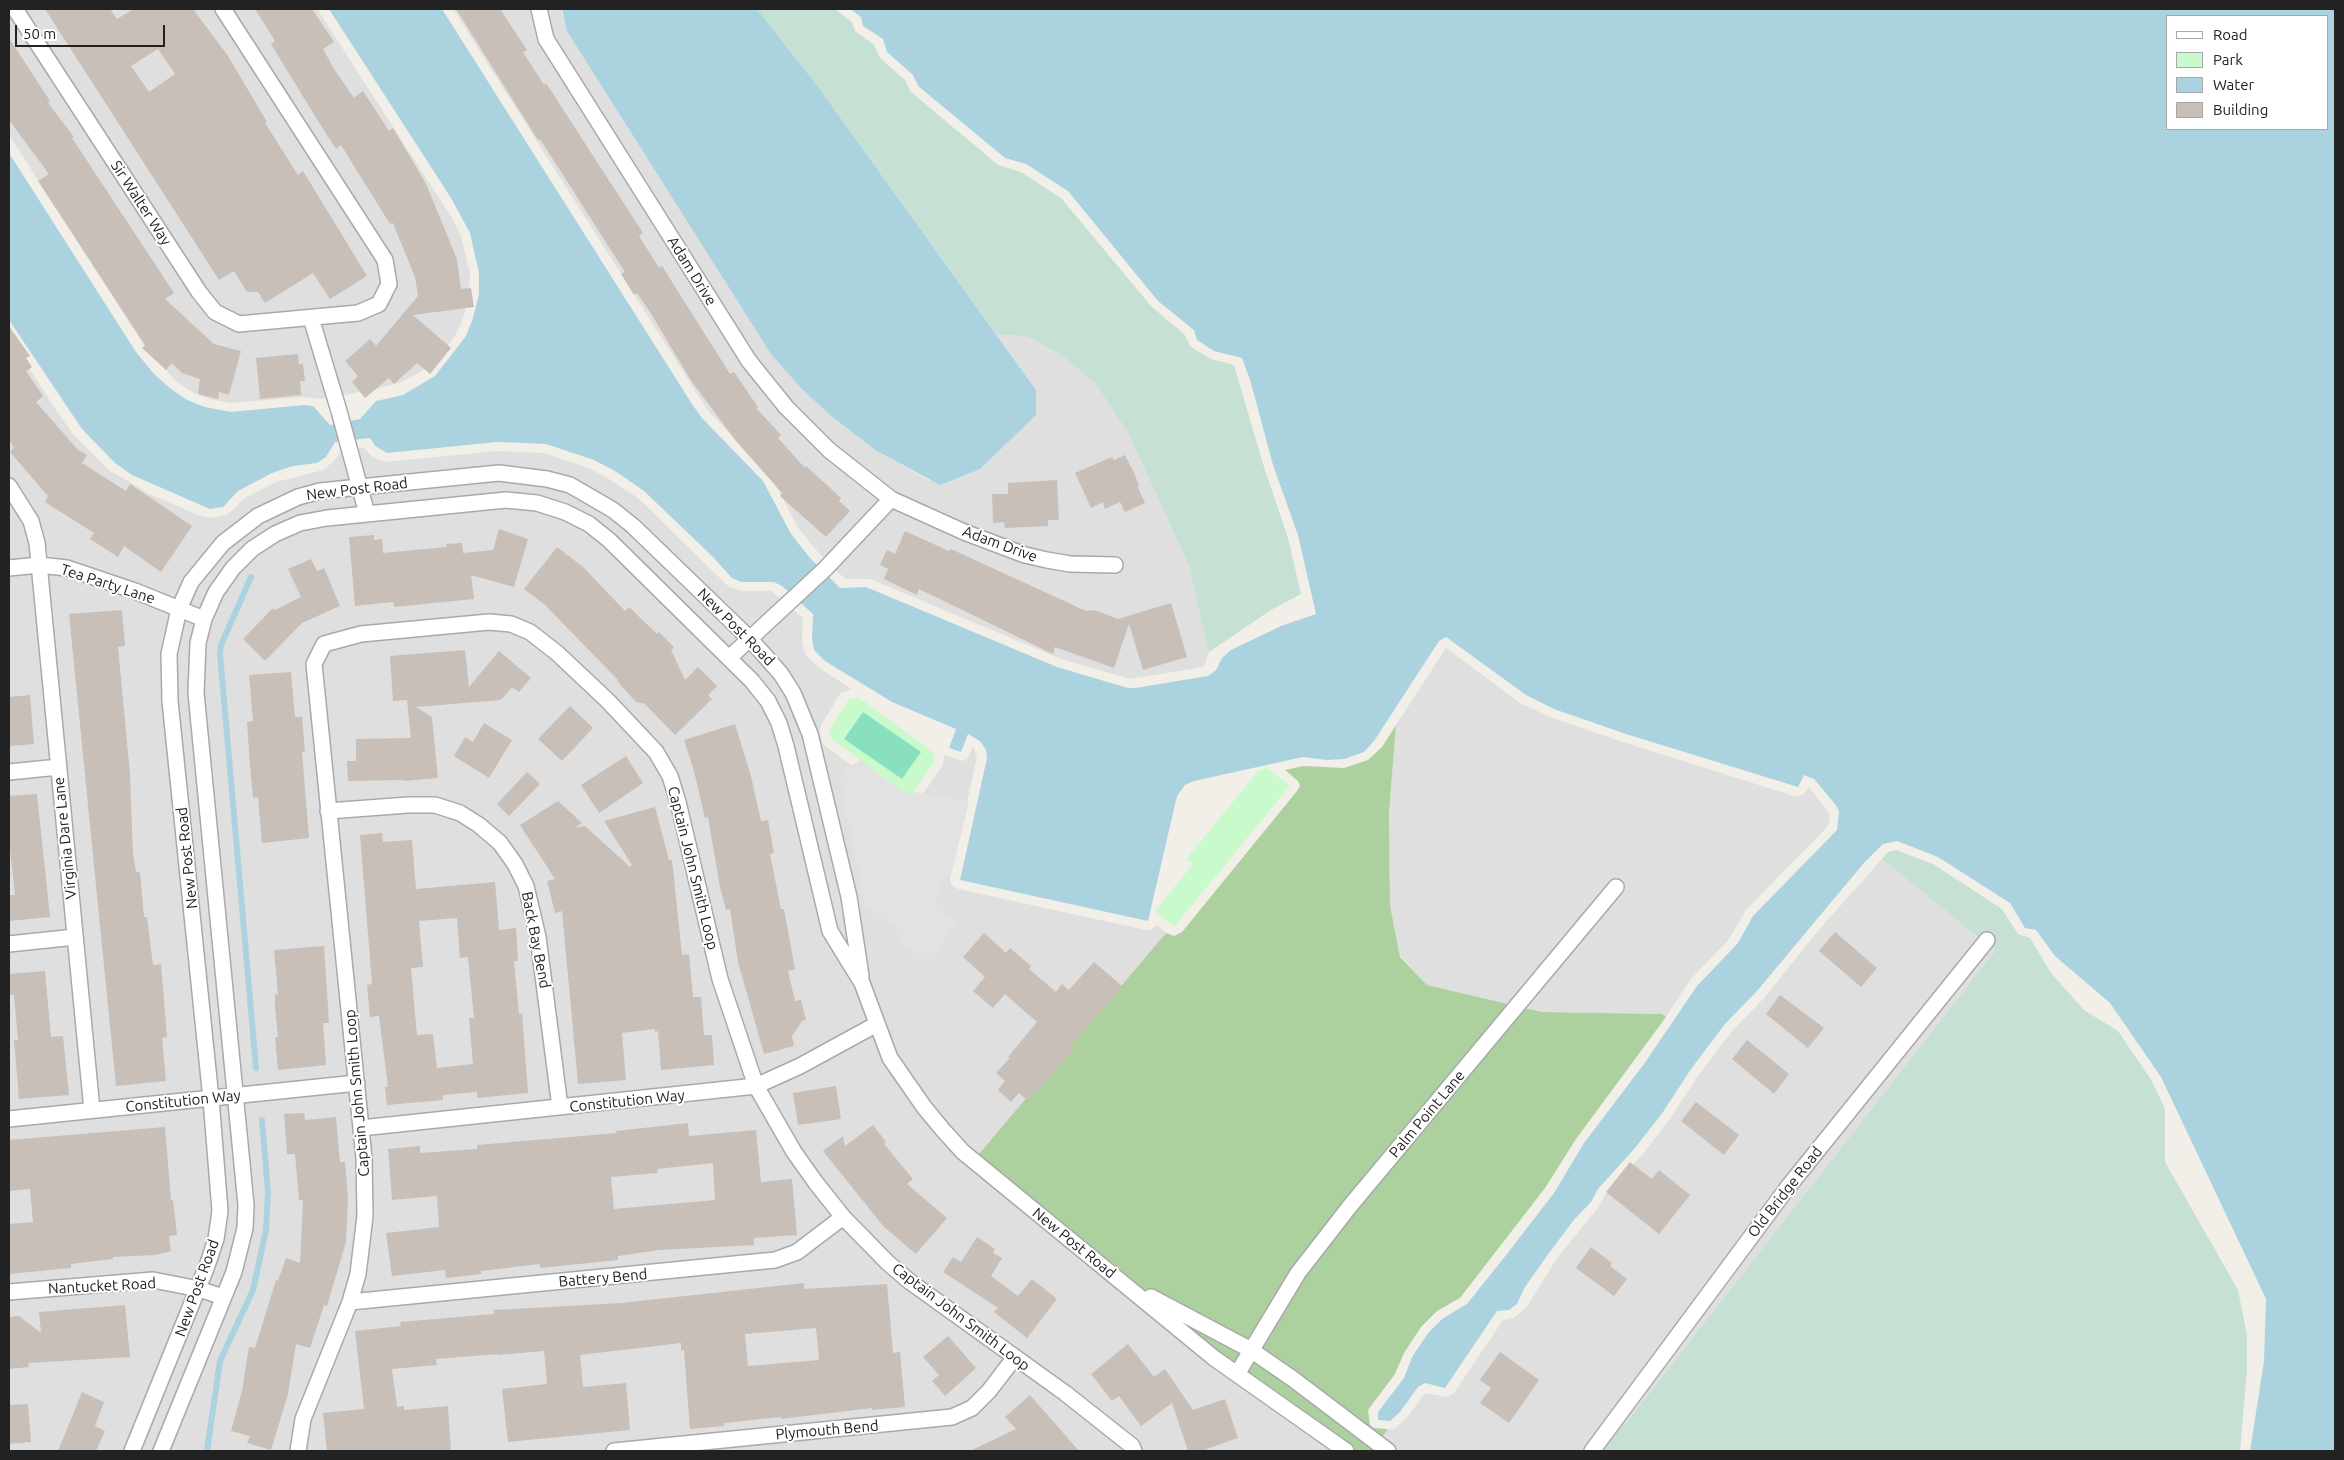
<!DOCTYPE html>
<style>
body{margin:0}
#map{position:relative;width:2344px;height:1460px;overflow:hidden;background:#f2efe9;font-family:Ubuntu,sans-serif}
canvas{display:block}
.frame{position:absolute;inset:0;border:10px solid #222;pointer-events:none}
.legend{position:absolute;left:2166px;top:15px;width:162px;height:115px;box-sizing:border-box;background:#fff;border:1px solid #a7a7a7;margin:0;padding:6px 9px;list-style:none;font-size:15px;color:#222}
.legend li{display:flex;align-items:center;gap:10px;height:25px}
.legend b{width:25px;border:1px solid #a7a7a7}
.scale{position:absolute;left:15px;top:25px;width:150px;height:22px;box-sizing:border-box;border:2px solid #222;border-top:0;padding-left:6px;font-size:15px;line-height:18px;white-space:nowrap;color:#222;-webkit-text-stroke:4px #fff;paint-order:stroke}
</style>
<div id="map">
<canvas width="2344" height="1460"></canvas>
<div class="frame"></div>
<ul class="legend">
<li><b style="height:6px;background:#fff"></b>Road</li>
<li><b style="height:14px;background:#c8facc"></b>Park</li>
<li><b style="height:14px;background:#aad3df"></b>Water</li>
<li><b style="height:14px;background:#c7bfb8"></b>Building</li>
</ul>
<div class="scale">50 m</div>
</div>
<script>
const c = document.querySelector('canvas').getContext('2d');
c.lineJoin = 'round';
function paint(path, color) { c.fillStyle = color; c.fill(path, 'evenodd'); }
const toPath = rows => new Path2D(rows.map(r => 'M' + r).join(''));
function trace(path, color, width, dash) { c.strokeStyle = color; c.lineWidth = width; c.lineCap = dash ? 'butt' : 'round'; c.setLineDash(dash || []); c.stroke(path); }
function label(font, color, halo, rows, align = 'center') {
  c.font = font + ' Ubuntu,sans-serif'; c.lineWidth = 4; c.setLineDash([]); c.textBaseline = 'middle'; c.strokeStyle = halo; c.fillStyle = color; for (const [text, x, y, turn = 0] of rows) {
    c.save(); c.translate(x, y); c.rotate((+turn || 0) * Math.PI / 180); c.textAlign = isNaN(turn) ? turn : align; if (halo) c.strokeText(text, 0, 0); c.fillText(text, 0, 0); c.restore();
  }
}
const residential = toPath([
 [9,9,317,9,452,218,461,236,470,273,469,294,464,316,456,334,444,351,420,372,401,382,377,389,319,399,303,397,231,403,209,399,192,392,177,382,145,347,9,135],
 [453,9,562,9,562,15,801,388,830,415,875,450,930,481,1036,415,1036,390,996,334,1028,337,1061,355,1095,383,1128,433,1188,564,1209,652,1204,667,1130,679,1061,659,870,579,845,579,818,552,799,529,770,475,709,412,701,400],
 [9,337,58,413,74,435,109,470,150,494,198,515,210,518,227,515,245,498,276,482,323,470,334,461,341,451,364,448,373,457,385,462,497,451,544,453,589,468,609,479,638,498,728,586,741,591,771,591,803,618,802,638,805,654,819,668,852,689,840,694,821,725,820,732,823,744,898,800,920,798,943,765,944,755,963,761,968,758,973,747,977,757,950,879,951,884,958,889,1146,930,1152,929,1157,925,1166,933,1157,946,1349,1451,9,1451],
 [1446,648,1520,703,1550,717,1623,742,1794,796,1803,795,1809,787,1830,814,1828,826,1746,910,1730,938,1690,980,1666,1017,1662,1014,1542,1012,1427,985,1400,956,1390,905,1389,813,1396,725],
 [1882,859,1995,951,1629,1419,1600,1451,1372,1451,1388,1429,1394,1429,1406,1419,1425,1393,1446,1397,1454,1393,1503,1320,1513,1318,1526,1308,1557,1258,1598,1208,1606,1194,1643,1154,1671,1117,1700,1073,1733,1030,1765,997,1816,933]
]);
const forest = toPath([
 [1396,725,1389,813,1390,905,1400,957,1427,985,1542,1012,1662,1014,1666,1017,1576,1139,1545,1188,1460,1298,1437,1311,1421,1327,1404,1353,1395,1374,1368,1410,1370,1425,1374,1428,1388,1429,1372,1451,1349,1451,968,1167,1166,933,1174,936,1182,932,1297,791,1300,786,1298,781,1285,770,1304,766,1344,768,1368,760,1382,747]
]);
const wetland = toPath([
 [757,9,835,9,852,22,855,31,874,45,880,58,905,80,911,92,998,165,1021,172,1061,198,1151,306,1185,335,1191,347,1211,359,1234,365,1264,467,1288,538,1301,594,1271,610,1209,652,1188,564,1128,433,1095,383,1061,355,1028,337,996,334,819,88],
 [1896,850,1933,864,2002,909,2018,934,2030,938,2051,973,2084,1010,2118,1031,2152,1081,2165,1109,2165,1162,2238,1290,2247,1335,2247,1371,2240,1451,1600,1451,1629,1419,1995,951,1882,859,1888,852]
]);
const park = toPath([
 [858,697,933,752,935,760,914,792,904,793,832,739,829,730,849,699],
 [1268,768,1290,786,1174,927,1155,911,1193,864,1186,859,1259,770]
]);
const pitch = toPath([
 [863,712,921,752,902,779,844,739]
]);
const parking = toPath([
 [860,760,904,793,914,792,969,802,951,876,943,876,935,904,936,907,956,922,931,963,901,944,895,927,865,906,840,781,844,771]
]);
const water = toPath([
 [329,9,442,9,692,404,702,418,763,481,791,534,810,558,840,588,866,587,1057,667,1128,688,1135,688,1208,676,1216,670,1222,658,1231,650,1281,626,1316,614,1298,535,1273,465,1251,383,1242,358,1214,351,1197,340,1194,330,1158,301,1068,191,1026,164,1005,158,918,86,913,75,887,52,883,39,863,26,861,17,850,9,2335,9,2335,1451,2250,1451,2264,1361,2266,1299,2161,1077,2110,1003,2055,956,2036,930,2025,928,2010,903,1938,857,1897,841,1883,844,1863,864,1757,991,1725,1024,1691,1069,1663,1112,1635,1148,1598,1189,1591,1202,1573,1221,1549,1253,1525,1287,1517,1304,1509,1310,1497,1311,1445,1388,1425,1383,1418,1387,1400,1412,1390,1421,1378,1420,1378,1412,1404,1378,1412,1357,1429,1332,1442,1319,1467,1304,1503,1259,1554,1193,1584,1143,1644,1064,1697,986,1738,943,1753,916,1837,830,1839,811,1835,804,1814,779,1804,775,1798,787,1626,734,1554,709,1526,695,1446,637,1439,641,1374,741,1364,752,1344,759,1327,760,1303,757,1194,781,1185,785,1177,796,1148,921,960,880,987,758,986,750,980,741,968,734,961,752,949,748,956,729,892,702,825,661,814,650,812,639,813,614,782,586,774,582,741,582,732,578,712,556,644,491,615,471,594,460,546,444,523,443,497,442,387,453,375,446,370,438,335,442,326,457,317,463,293,466,272,473,238,491,223,507,210,509,132,475,115,463,82,429,9,320,9,153,136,352,154,374,171,389,187,400,205,407,231,412,304,405,313,406,330,425,360,419,376,401,403,395,435,376,466,336,473,318,479,294,479,273,470,233,451,198],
 [2168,16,2328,16,2328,129,2168,129],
 [562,9,757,9,819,88,1036,390,1036,415,980,469,940,485,875,450,830,415,801,388,771,354,567,31]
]);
const stream = toPath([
 [251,577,221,645,220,654,256,1068],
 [207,1451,220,1361,253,1290,266,1230,268,1192,262,1120]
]);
const building = toPath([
 [45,9,110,9,117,19,134,9,193,9,228,56,267,122,265,123,298,175,303,171,367,276,330,299,313,273,265,303,258,292,247,292,234,271,219,280],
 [158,49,175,74,149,92,131,66],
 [255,9,312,9,334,42,323,49,334,69,354,98,363,91,389,131,393,128,426,184,457,259,461,289,471,288,474,307,413,315,451,348,430,374,417,363,394,384,389,378,365,398,352,382,358,376,345,361,370,339,376,346,418,296,415,277,393,223,390,224,341,145,336,149,318,121,271,44,275,41],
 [456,9,500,9,527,50,523,52,544,85,546,83,643,233,639,236,659,268,662,266,730,374,734,372,758,407,756,408,781,435,778,438,805,468,806,466,841,498,839,501,850,511,826,537,780,496,782,493,736,441,690,379,650,312,637,293,634,295,621,274,625,272,540,139,538,140],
 [9,38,50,101,48,103,74,137,72,138,174,293,165,299,214,344,241,351,229,395,219,392,218,399,198,394,200,379,182,373,172,363,166,370,142,348,145,345,38,181,49,174,9,120],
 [9,326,30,356,26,358,32,367,26,371,43,396,36,402,78,450,87,455,82,463,126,491,130,484,192,526,161,572,124,546,118,557,90,539,94,533,45,502,48,496,10,452,14,448,9,440],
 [298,354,299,364,303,364,305,381,300,381,301,395,260,399,256,358],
 [1125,455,1135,475,1139,486,1137,486,1145,503,1125,512,1120,502,1105,509,1103,502,1091,508,1075,473,1112,457,1114,460],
 [1057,480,1059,520,1048,520,1048,526,1005,528,1004,522,993,523,992,494,1008,494,1008,483],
 [499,529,528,539,514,587,471,575,474,599,394,607,393,602,355,606,349,537,374,535,374,540,382,539,383,553,447,547,446,544,462,543,463,553,493,550],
 [905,531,949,551,951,549,1086,611,1094,610,1118,619,1171,603,1187,657,1143,670,1129,624,1114,668,1055,647,1053,654,919,589,917,595,884,579,888,569,880,565,887,550,895,554],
 [557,547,583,567,625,611,629,607,657,634,659,632,674,647,671,650,685,680,698,667,717,686,708,695,712,699,675,735,645,704,636,702,617,681,618,680,544,604,524,589],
 [311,559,317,571,324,568,340,606,302,623,265,661,243,639,273,608,275,610,301,597,288,569],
 [122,610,125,646,118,647,130,774,133,853,136,872,140,872,144,917,147,917,153,965,161,964,167,1037,162,1038,166,1081,116,1086,69,614],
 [465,650,469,687,499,651,531,678,519,692,512,687,501,700,416,707,432,717,438,778,404,781,404,780,348,781,347,761,356,761,356,739,411,738,407,700,393,701,390,656],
 [291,672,295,717,302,717,305,752,302,752,309,838,262,843,258,797,253,798,250,766,247,722,253,721,249,675],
 [30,695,34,744,9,746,9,697],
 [570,706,593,728,562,761,538,739],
 [484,723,512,740,489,778,454,756,465,737,473,742],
 [735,724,751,776,761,821,768,820,774,853,770,854,781,909,784,909,795,969,788,971,795,1001,801,1000,806,1020,802,1021,792,1036,794,1046,764,1054,738,962,730,909,726,910,720,887,708,817,705,818,694,771,684,740],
 [626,756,643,783,599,813,581,785],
 [527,772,540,784,509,816,497,804],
 [37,794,50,917,9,921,9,895,15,895,9,841,9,796],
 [558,801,582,823,575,828,585,826,630,867,632,865,604,821,655,807,669,860,672,860,682,955,689,954,693,997,701,997,704,1035,712,1035,714,1065,661,1070,658,1031,655,1032,655,1029,622,1033,626,1080,578,1084,562,911,555,913,547,881,555,879,520,825],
 [382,833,383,842,412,840,416,889,495,882,499,930,516,928,518,961,514,961,519,1014,522,1014,528,1093,477,1098,477,1092,443,1095,443,1100,387,1105,385,1087,388,1087,379,1016,370,1017,367,985,372,984,360,835],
 [457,918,460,958,468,957,474,1018,469,1018,473,1064,437,1068,433,1034,417,1035,411,968,423,967,419,921],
 [1835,932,1877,968,1861,987,1819,951],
 [984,933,1006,953,1010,948,1031,966,1029,969,1056,992,1062,984,1069,990,1094,962,1122,986,1070,1047,1073,1050,1028,1101,1019,1093,1011,1102,998,1090,1005,1081,996,1073,1010,1058,1008,1057,1037,1022,1005,994,993,1008,973,991,985,977,963,957],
 [324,946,329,1023,323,1023,326,1065,278,1070,275,1037,278,1037,275,1006,275,995,278,994,274,950],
 [45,971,51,1037,63,1036,69,1095,19,1099,14,1040,18,1040,14,995,10,995,9,974],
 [1780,995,1824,1028,1808,1048,1766,1014],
 [1747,1040,1789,1074,1774,1094,1732,1059],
 [836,1086,841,1119,798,1125,793,1093],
 [1696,1102,1739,1135,1724,1155,1681,1121],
 [304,1113,305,1120,336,1117,340,1162,345,1162,348,1199,346,1242,327,1306,324,1305,310,1348,296,1344,288,1394,271,1450,247,1443,250,1436,231,1431,242,1391,249,1347,255,1348,276,1280,278,1281,286,1258,300,1263,303,1200,299,1200,295,1154,287,1154,284,1114],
 [688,1123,689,1136,756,1130,761,1182,792,1179,797,1235,754,1238,754,1245,659,1250,618,1256,618,1260,540,1268,540,1264,481,1271,481,1274,446,1278,445,1270,392,1276,386,1233,439,1227,437,1196,392,1200,388,1149,420,1146,420,1153,477,1149,477,1145,617,1133,616,1131],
 [713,1163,715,1200,614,1209,611,1177,658,1173,657,1169],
 [873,1125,886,1142,884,1144,913,1179,907,1184,947,1218,916,1254,884,1227,823,1151,843,1136,845,1146],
 [165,1127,171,1200,173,1200,177,1235,169,1236,171,1251,155,1255,113,1257,113,1259,71,1264,71,1268,9,1274,9,1224,33,1222,30,1189,9,1191,9,1140],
 [1630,1162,1652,1179,1659,1170,1690,1195,1659,1234,1606,1192],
 [977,1237,995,1249,993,1253,1002,1258,991,1276,1018,1296,1032,1279,1057,1299,1027,1338,994,1312,998,1308,943,1272,953,1257,961,1262],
 [1591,1247,1612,1263,1610,1266,1627,1279,1614,1296,1576,1268],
 [804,1283,804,1289,887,1284,893,1353,900,1352,905,1407,872,1410,872,1408,781,1419,781,1417,724,1423,724,1426,690,1429,684,1350,681,1351,681,1343,580,1355,583,1387,626,1383,630,1430,508,1442,502,1389,547,1384,544,1351,498,1355,498,1354,436,1359,437,1365,392,1369,397,1407,404,1406,404,1410,448,1406,451,1451,327,1451,323,1413,364,1409,355,1331,401,1326,400,1322,494,1314,494,1310,621,1303],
 [816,1328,819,1360,748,1366,745,1334],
 [125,1305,130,1357,28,1363,29,1367,9,1369,9,1317,19,1316,41,1333,39,1312],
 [948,1336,976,1368,945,1396,932,1381,939,1375,923,1357],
 [1128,1344,1154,1377,1165,1369,1193,1410,1225,1399,1238,1438,1201,1451,1188,1451,1172,1403,1141,1426,1119,1396,1112,1401,1091,1374],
 [1500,1352,1539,1380,1509,1423,1480,1403,1491,1388,1480,1380],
 [82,1392,104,1402,95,1426,105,1431,96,1451,58,1451],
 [1030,1395,1079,1451,970,1451,1016,1429,1005,1417],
 [28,1404,31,1442,9,1444,9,1405]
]);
const minor = toPath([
 [15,9,199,292,215,312,239,324,358,313,379,304,389,284,385,260,223,9],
 [539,9,546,39,749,361,786,407,829,450,891,499,964,532,1025,555,1047,560,1070,564,1115,565],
 [311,318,339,411,367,514],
 [9,486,31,521,37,543,92,1110],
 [9,568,39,565,67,568,135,591,204,619],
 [729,658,825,569,891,499],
 [9,772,59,767],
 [328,811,408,805,435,805,460,813,479,825,500,843,515,864,526,886,538,937,560,1107],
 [9,944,75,937],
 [9,1119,357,1083],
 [361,1128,756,1086,800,1066,877,1024],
 [9,1292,153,1280,199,1289,223,1297],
 [1151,1297,1251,1350,1293,1379,1388,1451],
 [350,1302,775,1260,797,1252,843,1217],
 [1237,1374,1298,1273,1350,1206,1616,887],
 [132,1451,207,1266,216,1239,220,1211,211,1099,170,701,169,654,179,609,191,582,223,543,258,516,298,497,320,491,499,473,547,479,570,485,613,510,633,526,750,639,781,674,793,693,810,734,849,897,861,976],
 [161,1451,234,1272,245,1228,246,1205,196,693,198,643,204,619,216,592,233,568,252,549,275,534,300,523,327,518,506,500,537,503,565,512,589,524,609,540,752,681,768,701,779,723,786,746,830,931,862,983,890,1058,924,1107,943,1130,963,1152,1214,1358,1346,1451],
 [298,1451,303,1419,350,1302,358,1274,365,1216,364,1158,314,664,324,644,361,634,489,622,511,624,530,632,557,653,608,701,656,752,670,776,678,802,720,979,756,1086,794,1152,816,1183,843,1217,888,1263,909,1281,1065,1393,1132,1446,1134,1451],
 [614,1451,952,1417,972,1408,989,1391,1015,1357],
 [1592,1451,1788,1187,1987,940]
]);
const streetNames = [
 ["Sir Walter Way",141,203,57],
 ["Adam Drive",692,271,58],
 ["New Post Road",357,489,-7],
 ["Adam Drive",1000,544,20],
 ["Tea Party Lane",108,584,18],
 ["New Post Road",736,627,45],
 ["Virginia Dare Lane",65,838,-96],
 ["New Post Road",187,858,-96],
 ["Captain John Smith Loop",693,868,76],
 ["Back Bay Bend",536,940,79],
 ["Captain John Smith Loop",357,1093,-95],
 ["Constitution Way",183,1101,-6],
 ["Constitution Way",627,1101,-6],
 ["Palm Point Lane",1427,1114,-50],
 ["Old Bridge Road",1785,1192,-52],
 ["New Post Road",1074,1243,39],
 ["Battery Bend",603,1278,-5],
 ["Nantucket Road",102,1286,-3],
 ["New Post Road",197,1288,-70],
 ["Captain John Smith Loop",961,1317,37],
 ["Plymouth Bend",827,1430,-5]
];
paint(residential, '#e0dfdf');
paint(forest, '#add19e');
paint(wetland, '#c6e0d4');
paint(park, '#c8facc');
paint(pitch, '#88e0be');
paint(parking, '#e2e2e2');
paint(water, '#aad3df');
trace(stream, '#aad3df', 6);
paint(building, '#c7bfb8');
trace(minor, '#a9a9a9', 18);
trace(minor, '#fff', 15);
label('15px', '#222', '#fff', streetNames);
</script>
